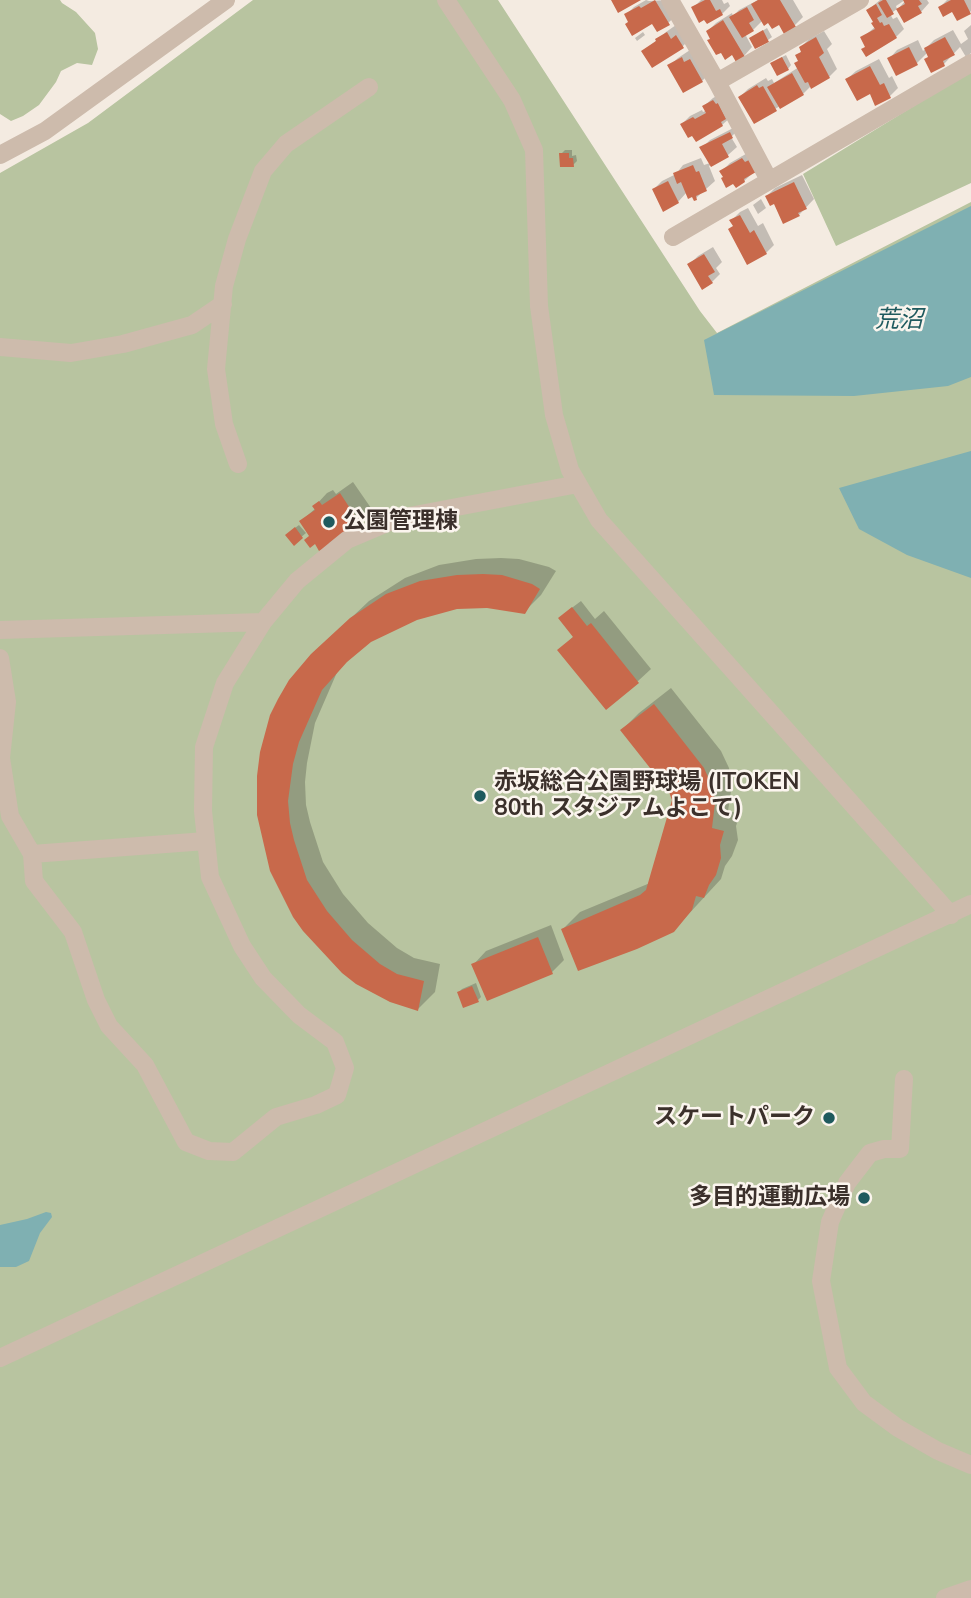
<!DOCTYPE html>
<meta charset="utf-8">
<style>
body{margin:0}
canvas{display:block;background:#f4ebe1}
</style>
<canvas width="971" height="1598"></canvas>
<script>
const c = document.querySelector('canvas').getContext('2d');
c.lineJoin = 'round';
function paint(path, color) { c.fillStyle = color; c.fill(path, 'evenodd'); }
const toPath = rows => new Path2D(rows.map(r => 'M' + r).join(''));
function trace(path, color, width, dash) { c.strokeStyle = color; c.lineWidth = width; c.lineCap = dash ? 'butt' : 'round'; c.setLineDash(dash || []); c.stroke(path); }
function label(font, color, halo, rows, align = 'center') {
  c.font = font + ' "Nunito Sans","Noto Sans JP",sans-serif'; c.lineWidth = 5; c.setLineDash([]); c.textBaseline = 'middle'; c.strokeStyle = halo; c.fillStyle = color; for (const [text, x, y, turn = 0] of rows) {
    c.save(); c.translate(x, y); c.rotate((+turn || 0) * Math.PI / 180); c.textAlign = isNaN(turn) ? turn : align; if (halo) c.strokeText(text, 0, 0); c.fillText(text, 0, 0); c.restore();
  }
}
const green = toPath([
 [0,0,60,0,62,3,76,12,95,33,98,49,92,65,77,63,61,71,56,82,39,105,23,116,11,121,0,114],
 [253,0,498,0,700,311,717,333,971,202,971,1598,0,1598,0,173,88,123],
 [971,71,971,183,836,246,803,174]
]);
const water = toPath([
 [971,206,971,377,948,386,854,396,714,395,704,340],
 [971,451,971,578,907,555,859,529,839,488],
 [46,1212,51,1213,52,1217,40,1233,29,1261,16,1267,0,1267,0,1225,27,1219]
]);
const shadow = toPath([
 [646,0,649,1,668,0,677,15,668,23,653,22,626,15,634,7],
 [701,0,722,0,724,4,728,2,730,6,722,14,693,8],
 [758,0,793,0,803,17,795,25,763,20,753,30,745,34,752,47,744,56,733,53,712,38,708,31,716,23,732,13,733,16,739,10],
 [880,0,905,0,896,6,897,9,890,14,893,19,897,17,904,29,896,37,867,46,862,38,875,27,875,22,868,10],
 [906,0,927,0,929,3,921,12,898,9],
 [947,0,971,0,971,11,970,12,940,7],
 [676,25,691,38,683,46,643,52,666,32],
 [971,25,971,53,969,55,966,57,960,47,944,64,930,56,928,52,917,63,897,74,889,59,897,50,918,40,923,51,934,40,953,30,961,44,968,39,964,31],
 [767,28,772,37,768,40,751,38],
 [824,31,832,44,827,49,837,69,829,77,811,86,803,94,780,106,754,122,740,97,748,89,766,78,768,81,772,79,774,83,799,67,799,60,797,56,803,50,801,47,809,39],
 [643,32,645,35,637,41,635,38],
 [690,50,710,73,702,81,669,66,678,58],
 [786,55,791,65,788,69,776,60],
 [879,59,889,78,892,76,898,88,890,96,871,92,847,79,856,71],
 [722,93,731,117,722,125,682,124,690,116,702,110,703,112,707,110,704,106,713,98],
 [739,125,740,128,731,137,737,147,728,155,709,166,715,181,696,198,687,192,678,202,654,189,662,181,676,174,683,165,701,158,704,165,710,163,702,148,710,140],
 [565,150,572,150,572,156,576,155,577,161,573,165,561,154],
 [751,151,753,173,744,181,725,177,722,171,730,163],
 [802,175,814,199,799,215,767,196,775,188],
 [761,199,766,208,758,214,753,205],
 [748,208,758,226,763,223,774,245,766,253,732,220,740,212],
 [713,247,722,262,716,268,720,274,712,282,690,264,698,256],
 [353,482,371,508,366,513,367,515,354,527,349,528,330,544,311,536,301,521,316,508,315,506,327,493,333,490,336,494],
 [299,525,306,533,294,543,291,531],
 [501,558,519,559,549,567,556,571,541,595,524,612,487,607,456,607,416,618,370,640,352,655,338,670,315,723,307,763,305,782,306,805,310,822,323,862,343,894,368,923,397,948,414,958,440,964,435,992,418,1009,272,871,312,655,369,601,405,578,439,565,476,559],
 [581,601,595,619,604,611,651,669,638,681,606,707,560,650,574,636,569,610],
 [671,688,721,751,729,768,732,785,728,811,740,814,736,826,738,840,732,856,725,866,721,879,673,931,563,929,580,912,650,883,674,800,671,792,622,730,639,713],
 [551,925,564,960,552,972,474,964,486,951],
 [476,983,481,997,478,1000,459,992,462,989]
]);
const building = toPath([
 [611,0,641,0,618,13],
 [655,0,670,25,657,32,652,24,632,36,625,24,628,22,624,14,639,6,641,8],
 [705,0,710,0,716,11,720,9,723,15,707,24,704,20,699,23,691,7],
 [758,0,780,0,796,27,784,34,779,25,772,29,768,23,764,26,751,4],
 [883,0,886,0,894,14,887,18,878,3],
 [903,0,919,0,922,4,918,6,922,13,904,23,896,9,905,4],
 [951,0,964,0,971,14,957,21,952,12,943,17,938,7],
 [876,4,882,15,877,18,880,23,882,22,884,26,889,24,897,38,866,57,861,49,865,47,860,37,875,29,871,23,873,22,866,10],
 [747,7,754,20,749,23,754,31,742,38,729,17],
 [723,20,745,57,736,62,732,55,725,60,721,53,716,55,707,40,710,39,706,31],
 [763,30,769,42,755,49,749,38],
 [667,32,671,39,676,35,684,48,652,68,641,51,656,41,655,39],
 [816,37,824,53,819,57,830,78,811,89,808,82,805,83,794,63,798,61,795,55,801,52,799,47],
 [945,37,955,55,943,61,945,66,931,73,924,59,928,57,924,48],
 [909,47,918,65,896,76,887,58],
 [682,57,684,62,690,59,703,82,683,93,667,65],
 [782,57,789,70,777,76,770,63],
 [870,66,880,85,884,83,891,98,875,106,870,94,857,101,845,79],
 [792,73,804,95,780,109,767,87],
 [757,85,759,88,763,86,777,111,754,124,738,97],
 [713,100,716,104,718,103,726,119,721,122,723,126,696,142,692,136,688,138,680,124,693,117,695,119,706,113,702,106],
 [730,132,733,138,722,144,729,157,711,167,699,147],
 [559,153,569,153,569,158,573,158,574,167,560,167],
 [742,158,745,162,749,160,756,172,744,179,745,182,736,188,733,184,726,188,721,178,723,177,719,171],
 [693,165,696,172,699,171,707,191,696,196,697,200,694,201,692,197,688,199,681,182,677,184,673,173],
 [668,181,679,203,663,212,652,189],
 [794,182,807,209,798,213,800,216,783,224,774,204,770,206,765,196],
 [740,215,750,233,754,230,767,254,747,265,728,229,733,226,729,220],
 [704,254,715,272,708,276,713,283,702,290,687,264],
 [340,493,359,522,354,526,355,529,348,530,329,543,331,546,319,551,315,544,310,548,304,540,309,536,299,521,315,510,312,506,319,501,322,505],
 [295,527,303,538,294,546,285,535],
 [483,574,502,575,532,584,540,589,525,614,487,608,457,609,417,620,371,642,347,662,322,690,299,742,293,764,288,801,290,823,294,840,307,880,327,911,352,940,380,964,397,974,424,981,418,1011,390,1002,356,984,342,973,303,931,293,917,270,871,257,815,257,776,260,752,270,715,278,699,289,680,311,654,350,618,386,594,420,581,457,575],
 [572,607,587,626,591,623,639,683,606,710,557,650,573,637,558,618],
 [654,704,704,768,712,786,715,803,712,828,724,831,720,845,721,858,716,875,709,885,704,898,696,896,692,910,674,932,637,949,578,971,561,929,640,895,646,890,672,800,669,792,620,730],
 [538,937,553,974,487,1001,471,964],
 [472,986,479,1002,463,1008,457,992]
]);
const minor = toPath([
 [446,0,512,100,534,150,539,306,554,415,570,470,599,520,951,915],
 [670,0,717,82,769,180],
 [717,82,860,0],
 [0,155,45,131,226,0],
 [673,237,971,63],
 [0,347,71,353,123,344,192,325,223,304],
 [238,464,224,424,216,369,224,286,237,239,263,171,286,144,369,87],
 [0,630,263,622,297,581,347,540,399,518,578,484],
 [0,658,7,702,1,758,10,816,32,854,34,881,73,932,96,1000,109,1026,145,1065,186,1142,209,1151,233,1152,276,1117,316,1105,337,1095,345,1068,335,1042,299,1015,263,978,242,946,210,877,203,811,204,747,225,683,263,622],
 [32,854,206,841],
 [904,1079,900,1149,884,1149,870,1153,847,1183,830,1222,821,1281,838,1368,864,1403,898,1428,938,1451,971,1465],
 [0,1358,971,904],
 [945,1598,971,1589]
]);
const markers = [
 [329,522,7,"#1f5a5e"],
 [480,796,7,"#1f5a5e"],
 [829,1118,7,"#1f5a5e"],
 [864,1198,7,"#1f5a5e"]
];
const poiNames = [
 ["公園管理棟",343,522],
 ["赤坂総合公園野球場 (ITOKEN",494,783],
 ["80th スタジアムよこて)",494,809],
 ["スケートパーク",815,1118,"right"],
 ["多目的運動広場",850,1198,"right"]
];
const waterNames = [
 ["荒沼",899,321]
];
paint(green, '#b8c4a0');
paint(water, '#7fb0b2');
paint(shadow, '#0003');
paint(building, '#c8694b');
trace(minor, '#cdbbac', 18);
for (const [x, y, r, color] of markers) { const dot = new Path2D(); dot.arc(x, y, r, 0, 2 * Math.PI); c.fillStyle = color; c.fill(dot); trace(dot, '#fbf5ee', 2.5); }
label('bold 23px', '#3b302b', '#fbf5ee', poiNames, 'left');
label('italic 24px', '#1f5a5e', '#fbf5ee', waterNames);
</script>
